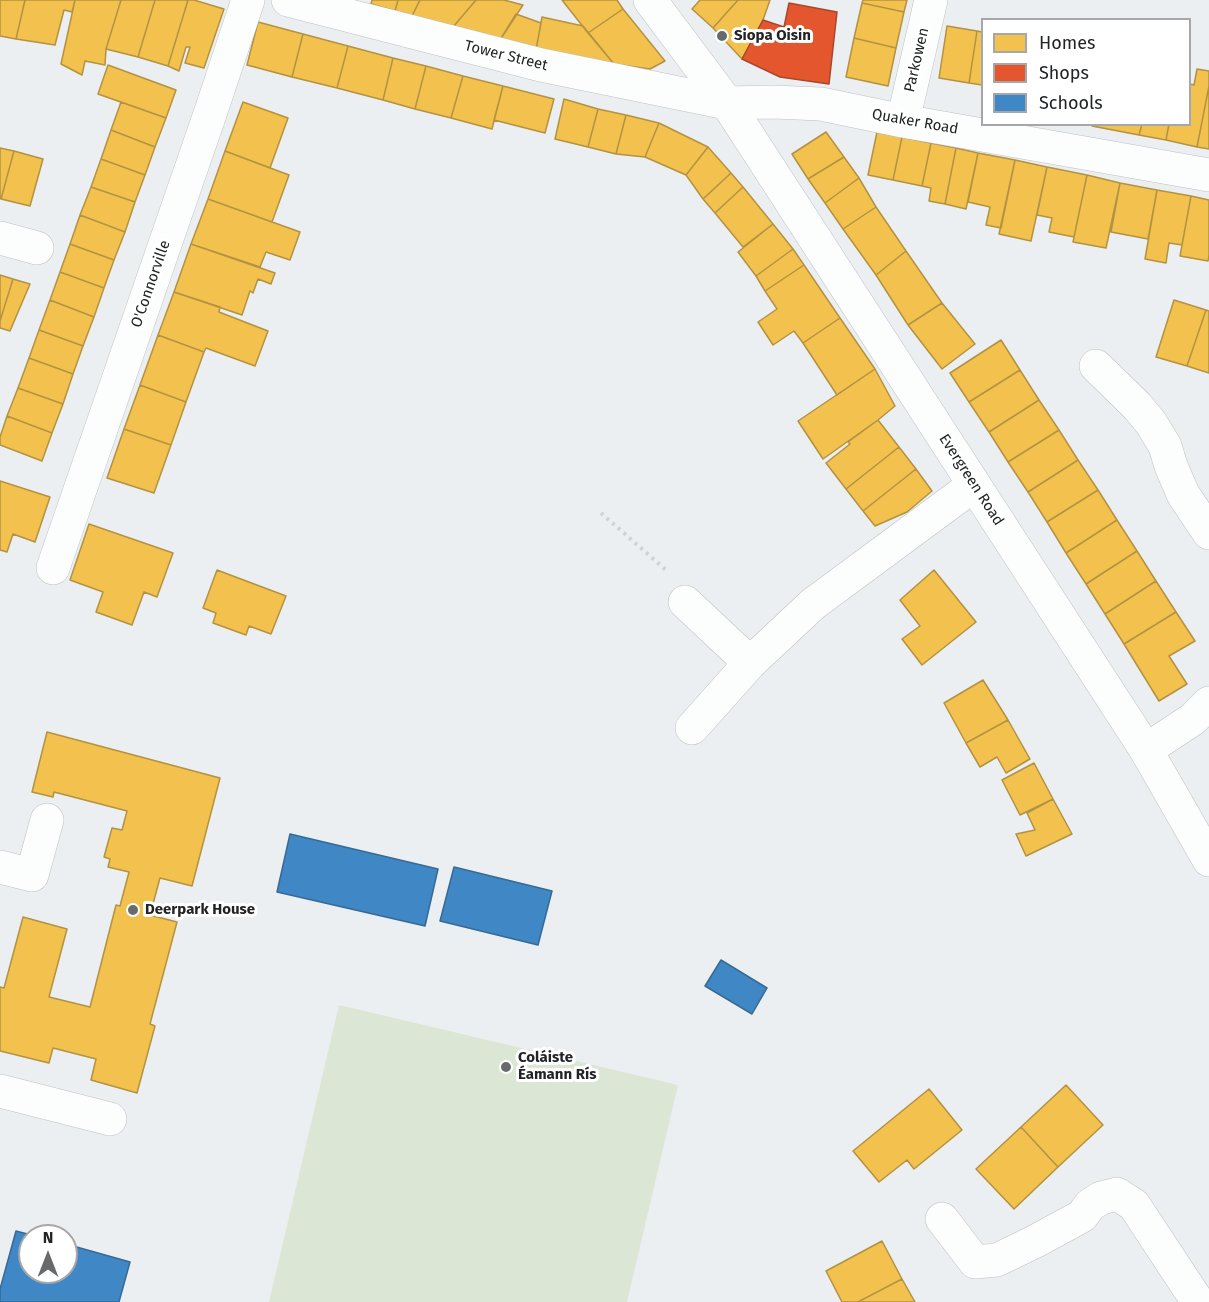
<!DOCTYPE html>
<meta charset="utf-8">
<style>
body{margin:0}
#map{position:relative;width:1209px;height:1302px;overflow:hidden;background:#eceff1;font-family:"Fira Sans",sans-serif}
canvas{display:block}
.legend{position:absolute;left:981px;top:18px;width:210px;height:108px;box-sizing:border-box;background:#fff;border:2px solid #a6a7a8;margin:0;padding:8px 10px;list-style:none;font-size:18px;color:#212325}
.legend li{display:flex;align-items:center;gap:12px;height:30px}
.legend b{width:30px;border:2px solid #a6a7a8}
.north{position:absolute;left:18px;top:1224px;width:60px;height:60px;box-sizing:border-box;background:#fff;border:2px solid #a6a7a8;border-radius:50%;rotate:0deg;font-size:16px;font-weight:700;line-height:24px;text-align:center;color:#212325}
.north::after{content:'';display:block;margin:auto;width:21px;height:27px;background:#686a6c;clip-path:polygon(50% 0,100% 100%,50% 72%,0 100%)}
</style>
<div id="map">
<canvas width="1209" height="1302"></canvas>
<ul class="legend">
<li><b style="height:16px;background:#f2c14e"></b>Homes</li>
<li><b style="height:16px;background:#e4572e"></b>Shops</li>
<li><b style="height:16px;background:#3f88c5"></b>Schools</li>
</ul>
<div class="north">N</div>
</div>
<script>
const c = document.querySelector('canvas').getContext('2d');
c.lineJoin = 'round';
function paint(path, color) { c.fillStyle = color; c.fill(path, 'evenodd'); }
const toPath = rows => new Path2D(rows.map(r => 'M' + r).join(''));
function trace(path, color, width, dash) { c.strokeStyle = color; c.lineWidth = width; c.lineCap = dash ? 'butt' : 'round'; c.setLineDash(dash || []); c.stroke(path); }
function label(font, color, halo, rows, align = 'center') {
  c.font = font + ' "Fira Sans",sans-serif'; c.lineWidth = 6; c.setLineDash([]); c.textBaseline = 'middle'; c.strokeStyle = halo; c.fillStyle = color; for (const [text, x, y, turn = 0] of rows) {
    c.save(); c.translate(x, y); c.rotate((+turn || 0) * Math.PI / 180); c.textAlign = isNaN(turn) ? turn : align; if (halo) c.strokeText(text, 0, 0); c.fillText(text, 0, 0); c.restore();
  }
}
const green = toPath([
 [339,1005,678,1085,627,1302,269,1302]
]);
const homes = toPath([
 [0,0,25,0,16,39,0,36,0,0],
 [25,0,75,0,72,12,64,10,55,45,16,39,25,0],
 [75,0,121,0,106,49,105,65,85,61,82,75,61,64,75,0],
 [121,0,155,0,138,57,106,49,121,0],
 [155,0,188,0,168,66,138,57,155,0],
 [188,0,194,0,224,9,204,68,185,63,190,47,186,47,179,71,168,66,188,0],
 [372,0,398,0,395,11,371,4,372,0],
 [398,0,420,0,412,16,395,11,398,0],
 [420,0,476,0,453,27,412,16,420,0],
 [476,0,504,0,523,5,500,40,453,27,476,0],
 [562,0,617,0,623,9,588,33,562,0],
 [700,0,738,0,713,28,692,9,700,0],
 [738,0,770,0,763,20,742,59,713,28,738,0],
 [863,0,907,0,904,12,862,3,863,0],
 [862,3,904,12,896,48,854,38,862,3],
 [623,9,665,61,650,69,614,64,588,33,623,9],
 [516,14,541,23,536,50,500,40,516,14],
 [542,17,583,26,614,64,536,50,542,17],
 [258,22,303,34,292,77,247,65,258,22],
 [947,26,977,31,969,83,939,78,947,26],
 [977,31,982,32,982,85,969,83,977,31],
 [303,34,348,46,337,88,292,77,303,34],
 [854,38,896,48,888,86,846,77,854,38],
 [348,46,393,58,383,100,337,88,348,46],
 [393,58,426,66,415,109,383,100,393,58],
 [108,65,176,90,166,118,98,94,108,65],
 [426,66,463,76,451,118,415,109,426,66],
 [1197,69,1209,71,1209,86,1197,147,1166,140,1169,124,1190,124,1190,84,1194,85,1197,69],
 [463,76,503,86,492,129,451,118,463,76],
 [503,86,554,99,545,133,494,120,503,86],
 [1209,86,1209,149,1197,147,1209,86],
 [564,99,598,109,588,147,555,139,564,99],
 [121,102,166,118,155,147,111,130,121,102],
 [243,102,288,118,270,168,225,151,243,102],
 [598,109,626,115,616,154,588,147,598,109],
 [626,115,659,123,645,157,616,154,626,115],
 [659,123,708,147,686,175,645,157,659,123],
 [1092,124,1142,124,1139,135,1092,126,1092,124],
 [1142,124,1169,124,1166,140,1139,135,1142,124],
 [111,130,155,147,145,175,101,159,111,130],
 [826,132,844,157,808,179,792,154,826,132],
 [877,132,902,137,893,180,868,175,877,132],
 [902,137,931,143,922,186,893,180,902,137],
 [931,143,956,148,945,204,929,201,931,188,922,186,931,143],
 [708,147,731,173,703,199,686,175,708,147],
 [0,148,14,151,1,199,0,198,0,148],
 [956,148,978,153,966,209,945,204,956,148],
 [14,151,43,159,30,206,1,199,14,151],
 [225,151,289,175,272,222,208,199,225,151],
 [978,153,1015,160,1001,228,986,225,990,207,968,202,978,153],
 [844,157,859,178,825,203,808,179,844,157],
 [101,159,145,175,135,202,91,187,101,159],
 [1015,160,1047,167,1031,241,999,234,1015,160],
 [1047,167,1087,175,1074,237,1049,232,1052,218,1037,215,1047,167],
 [731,173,743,187,715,213,703,199,731,173],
 [1087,175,1120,183,1106,248,1073,242,1087,175],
 [859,178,876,207,843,229,825,203,859,178],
 [1120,183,1157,190,1148,239,1111,232,1120,183],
 [91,187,135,202,125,232,80,215,91,187],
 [743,187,773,224,743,247,715,213,743,187],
 [1157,190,1191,196,1182,245,1169,243,1166,263,1145,259,1157,190],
 [1191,196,1209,200,1209,255,1208,261,1180,256,1191,196],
 [208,199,300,232,290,260,266,252,260,267,191,244,208,199],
 [876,207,906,251,876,275,843,229,876,207],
 [80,215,125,232,114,260,70,244,80,215],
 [773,224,793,249,756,276,738,252,773,224],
 [70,244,114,260,104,288,60,272,70,244],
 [191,244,275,273,271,284,258,279,253,293,250,291,242,315,174,292,191,244],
 [793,249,804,265,765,291,756,276,793,249],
 [906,251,942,303,908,325,876,275,906,251],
 [804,265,840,318,803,343,794,331,773,345,758,322,777,309,765,291,804,265],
 [60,272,104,288,94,317,50,300,60,272],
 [0,275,13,279,0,321,0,275],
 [13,279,30,284,10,331,0,328,0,321,13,279],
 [174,292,220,307,219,312,268,331,255,366,206,348,204,352,158,335,174,292],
 [50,300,94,317,83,346,39,330,50,300],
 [1174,300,1206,310,1187,366,1156,357,1174,300],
 [942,303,975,344,942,369,908,325,942,303],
 [1206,310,1209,311,1209,373,1187,366,1206,310],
 [840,318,875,369,837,395,803,343,840,318],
 [39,330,83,346,73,374,29,358,39,330],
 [158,335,204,352,186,402,140,385,158,335],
 [1001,340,1020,370,969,402,950,373,1001,340],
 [29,358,73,374,63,404,18,388,29,358],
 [875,369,895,406,878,420,823,459,798,421,875,369],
 [1020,370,1039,400,989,432,969,402,1020,370],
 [140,385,186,402,171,445,124,429,140,385],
 [18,388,63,404,52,433,7,416,18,388],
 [1039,400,1059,430,1008,462,989,432,1039,400],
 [7,416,52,433,42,461,0,445,0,437,7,416],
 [878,420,899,447,846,489,826,463,850,444,848,442,878,420],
 [124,429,171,445,154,493,107,478,124,429],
 [1059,430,1078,460,1028,492,1008,462,1059,430],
 [899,447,916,469,863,511,846,489,899,447],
 [1078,460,1098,490,1047,522,1028,492,1078,460],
 [916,469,932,491,907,512,875,526,863,511,916,469],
 [0,481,50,497,35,542,13,534,7,552,0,550,0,481],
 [1098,490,1117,520,1066,553,1047,522,1098,490],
 [1117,520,1137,551,1086,584,1066,553,1117,520],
 [89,524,173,553,157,597,144,592,132,625,96,612,103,592,70,580,89,524],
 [1137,551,1156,581,1105,614,1086,584,1137,551],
 [217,570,286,596,271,634,249,626,246,635,213,623,216,613,203,608,217,570],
 [934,570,976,622,922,665,902,639,920,626,900,600,934,570],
 [1156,581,1176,612,1124,644,1105,614,1156,581],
 [1176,612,1195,641,1169,656,1187,684,1159,701,1124,644,1176,612],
 [983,680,1008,720,966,743,944,703,983,680],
 [1008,720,1030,759,1006,773,997,757,980,767,966,743,1008,720],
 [47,732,220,778,192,886,160,878,150,915,177,922,150,1024,155,1026,137,1093,91,1080,96,1059,53,1048,49,1063,0,1051,0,987,4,988,23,917,67,929,49,997,90,1007,116,905,120,906,129,872,108,867,110,859,104,857,112,828,122,830,127,811,54,792,53,797,32,792,47,732],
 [1034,763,1053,799,1020,815,1002,780,1034,763],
 [1053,799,1072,834,1026,856,1016,834,1035,830,1027,813,1053,799],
 [1066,1085,1103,1125,1058,1167,1021,1127,1066,1085],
 [929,1089,962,1130,914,1169,907,1160,879,1182,853,1151,929,1089],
 [1021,1127,1058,1167,1014,1209,976,1169,1021,1127],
 [882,1241,902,1279,858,1302,842,1302,826,1271,882,1241],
 [902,1279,915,1302,858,1302,902,1279]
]);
const shops = toPath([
 [789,3,837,12,829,84,780,77,742,59,763,20,784,27,789,3]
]);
const schools = toPath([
 [290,834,438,869,425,926,277,892,290,834],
 [454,867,552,891,538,945,440,921,454,867],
 [721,960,767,988,752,1014,705,986,721,960],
 [16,1231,35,1236,30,1236,30,1272,66,1272,66,1244,130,1262,119,1302,0,1302,0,1289,16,1231]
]);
const path = toPath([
 [601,513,666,570]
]);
const minor = toPath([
 [288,0,541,65,727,103,773,102,821,104,903,121,1209,175],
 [903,121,931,0],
 [0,238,37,248],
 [1096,366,1137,406,1151,423,1165,446,1171,466,1183,494,1209,533],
 [53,568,210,114,248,0],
 [685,602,750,663],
 [692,728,750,663,813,604,974,485],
 [1146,750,1193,719,1209,703],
 [0,867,32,875,47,820],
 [0,1091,110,1119],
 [942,1219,975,1262,997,1260,1036,1241,1082,1216,1090,1205,1101,1198,1117,1194,1134,1205,1198,1302]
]);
const major = toPath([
 [650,0,727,103,1146,750,1209,860]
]);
const markers = [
 [722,36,6,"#686a6c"],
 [133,910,6,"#686a6c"],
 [506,1067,6,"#686a6c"]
];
const poiNames = [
 ["Siopa Oisin",734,36],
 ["Deerpark House",145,910],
 ["Coláiste",518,1058],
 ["Éamann Rís",518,1075]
];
const streetNames = [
 ["Tower Street",506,56,14],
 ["Parkowen",917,60,-77],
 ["Quaker Road",915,122,10],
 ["O'Connorville",151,284,-71],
 ["Evergreen Road",971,480,57]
];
paint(green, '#dce6d4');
paint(homes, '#f2c14e');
trace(homes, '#b39242', 1.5);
paint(shops, '#e4572e');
trace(shops, '#aa472b', 1.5);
paint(schools, '#3f88c5');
trace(schools, '#366a95', 1.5);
trace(minor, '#bec0c1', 34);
trace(major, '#bec0c1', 34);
trace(path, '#d1d2d2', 4, [3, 4.5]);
trace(minor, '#fcfdfd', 33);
trace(major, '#fcfdfd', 33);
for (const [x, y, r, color] of markers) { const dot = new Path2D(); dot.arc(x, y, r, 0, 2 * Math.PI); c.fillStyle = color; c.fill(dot); trace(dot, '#fff', 2); }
label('bold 15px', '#212325', '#fff', poiNames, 'left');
label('15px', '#212325', '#fff', streetNames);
</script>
